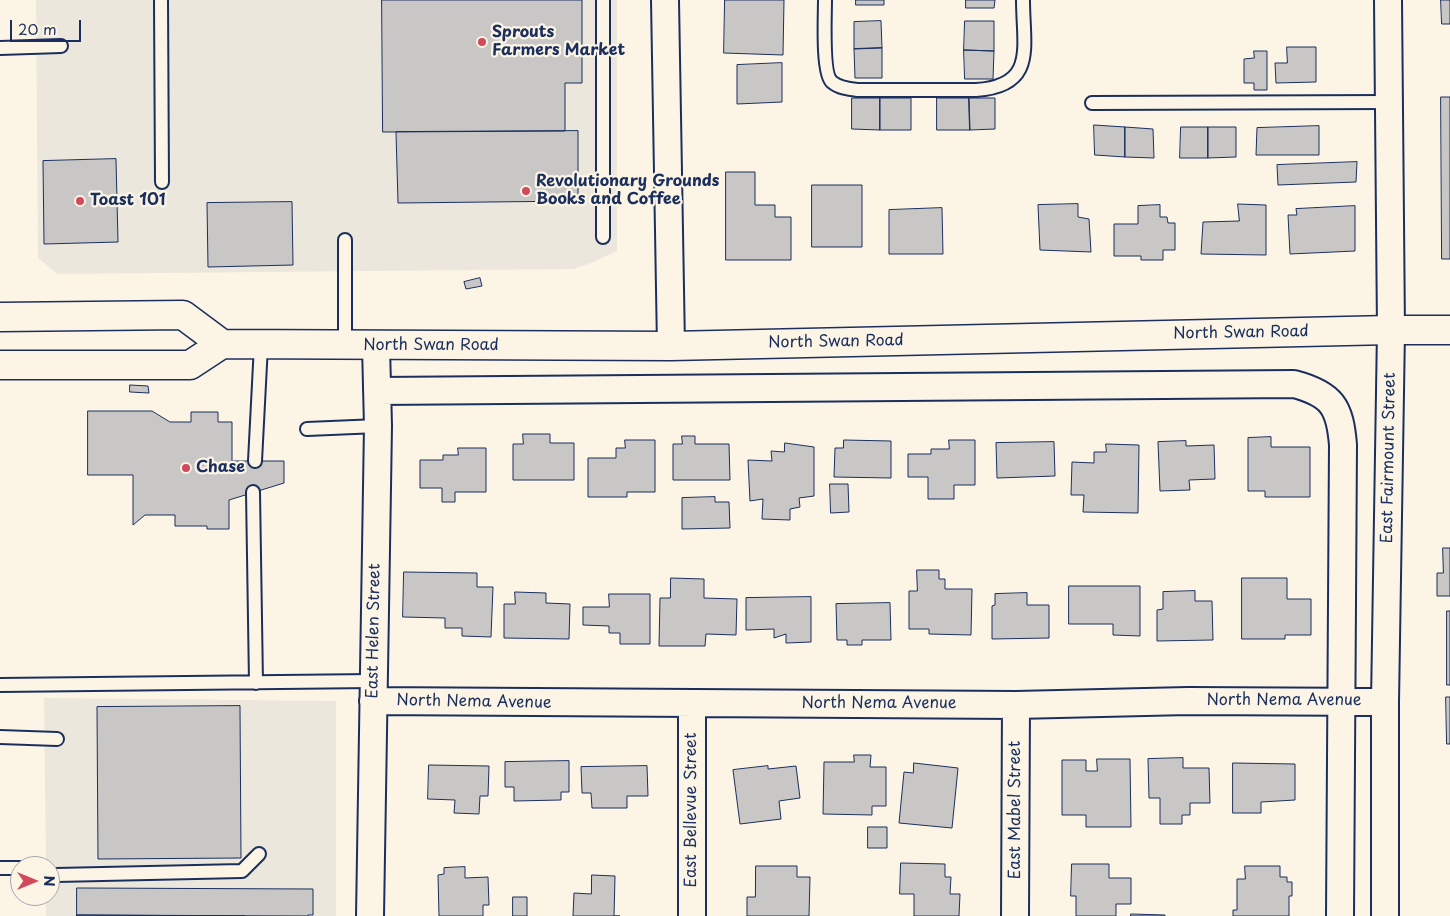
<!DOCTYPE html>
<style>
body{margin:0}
#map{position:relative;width:1450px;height:916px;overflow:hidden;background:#fcf5e5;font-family:"Playpen Sans",sans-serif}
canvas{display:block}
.north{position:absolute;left:10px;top:856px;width:50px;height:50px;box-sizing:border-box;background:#fcf5e5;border:1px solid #a2a6af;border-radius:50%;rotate:90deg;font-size:14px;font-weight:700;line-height:20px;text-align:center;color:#1b2f5e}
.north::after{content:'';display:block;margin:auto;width:18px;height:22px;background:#d1495b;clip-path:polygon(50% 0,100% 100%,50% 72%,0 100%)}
.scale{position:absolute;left:10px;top:20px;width:71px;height:22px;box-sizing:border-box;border:2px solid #1b2f5e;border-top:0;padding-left:6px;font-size:15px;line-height:18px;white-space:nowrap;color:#1b2f5e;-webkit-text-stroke:4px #fcf5e5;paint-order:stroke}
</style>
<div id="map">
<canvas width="1450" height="916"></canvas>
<div class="north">N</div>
<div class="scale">20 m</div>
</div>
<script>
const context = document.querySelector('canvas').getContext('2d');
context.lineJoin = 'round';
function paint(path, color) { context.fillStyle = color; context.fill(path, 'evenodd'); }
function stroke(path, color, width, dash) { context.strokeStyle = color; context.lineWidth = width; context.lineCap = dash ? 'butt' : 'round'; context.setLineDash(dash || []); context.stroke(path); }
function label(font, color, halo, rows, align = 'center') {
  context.font = font + ' "Playpen Sans",sans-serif'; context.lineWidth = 4.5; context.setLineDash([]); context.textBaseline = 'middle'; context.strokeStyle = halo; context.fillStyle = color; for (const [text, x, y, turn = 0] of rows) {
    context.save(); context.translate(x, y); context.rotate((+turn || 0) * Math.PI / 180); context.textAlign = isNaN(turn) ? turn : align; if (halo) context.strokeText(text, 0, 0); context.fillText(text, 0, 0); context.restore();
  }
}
const built = new Path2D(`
 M36,0h581v251l-26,12 -18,6 -515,5 -20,-16z
 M44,698l292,3v215h-290v-20h4v-30h-4z`);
const building = new Path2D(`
 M382,0h200v83h-17v48l-182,1z
 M725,0h59l-1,55 -59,-2z
 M856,0h28v5h-28z
 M966,0h29l-1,8h-28z
 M1441,0h9v24h-8z
 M881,21l1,27 -28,1v-27z
 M965,21h29v30l-30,-1z
 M1287,47h29v35l-40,1 -1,-20h12z
 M882,48v30h-27l-1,-29z
 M964,50l30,1 -1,28h-28z
 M1254,51h13v39h-13v-7h-10v-24l10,-1z
 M782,63v39l-45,2v-39z
 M1441,97h9v162h-8z
 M852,98h28v32l-28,-1z
 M880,98h31v32h-31z
 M937,98h32l1,32h-33z
 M969,98h26v31l-25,1z
 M1094,125l31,2v30l-30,-2z
 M1319,126v29h-63l1,-27z
 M1125,127l28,2 1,29 -29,-1z
 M1181,127h27v31h-28z
 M1208,127h28v30l-28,1z
 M578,131v70l-180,2 -2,-71z
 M116,159l2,83 -74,2 -1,-83z
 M1357,162l-1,20 -78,3 -1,-20z
 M726,172h29v33h20v12h16v43h-65z
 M812,185h50v62h-50z
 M292,202l1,63 -85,2 -1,-64z
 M1078,204v13l11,2 2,33 -51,-2 -2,-45z
 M1238,204l28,1v50l-65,-1 2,-32 36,-1z
 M1160,205v12h7l1,6h7v27h-12v10h-22v-4h-27v-32h24v-18z
 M1355,206v45l-65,3 -2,-39h9l-1,-6z
 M942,208l1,46h-54v-44z
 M480,278l2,8 -16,3 -2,-7z
 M130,385l18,1 1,7 -19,-1z
 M88,411h64l18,11h21v-10h27v10h14v39h52v22l-55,17v29h-22v-3h-32v-11h-30l-12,10v-50h-45z
 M523,434h27v9h24v37h-61v-36h10z
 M682,436h13v8h34l1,36h-57v-36h9z
 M1271,437v10h39v50h-45v-6h-17v-53z
 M625,440h30v52h-28v5h-39v-39h28v-10h9z
 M844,440l47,1v37l-57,-1 1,-29h8z
 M949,440h26v45h-21v14h-26v-22h-20v-23h23v-5h18z
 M1186,441v5l28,-1 1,34 -26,1 1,10 -30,1 -2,-49z
 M1054,442l1,34 -58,2 -1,-35z
 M785,443l29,4v49l-15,2 1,9 -10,2v11l-28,-1 1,-20 -13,2 -2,-41 24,1 -1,-10 13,1z
 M1106,444l33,1 -1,68 -55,-1 1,-17h-13l1,-33 22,1v-11h12z
 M458,448h28v44h-31v10h-13v-14h-22v-28h23v-5h15z
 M830,484h18l1,28 -18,1z
 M715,497v5h14l1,26 -48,1v-31z
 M1443,548h7v48h-13v-23h6z
 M917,570h22v9h6v10h27l-1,46 -42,-1v-5h-20v-38h8z
 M404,572l73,1v14h16l-2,50 -29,-1v-8h-17v-10l-42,-1z
 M671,578l33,1v19l33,1 -1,36 -30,-1 -1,12h-46l1,-48h10z
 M1242,578h45v21h24v36h-26v4h-43z
 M1069,586h71v50l-27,-1v-11h-44z
 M1195,591v10h17l1,39 -56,1v-31l6,-1v-17z
 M515,592l31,1v10l24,1 -1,35 -65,-1v-34h11z
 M1027,593v12h22v33l-57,1v-33l3,-1v-11z
 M609,594h41v50h-30v-11h-11v-7l-26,-1v-18h26z
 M811,597v45l-25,1v-9l-12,4v-9l-28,1v-32z
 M890,603l1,37h-29v5h-15v-5h-10l-1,-36z
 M1447,611h3v74h-3z
 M1446,697h4v47h-3z
 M240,706l1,152 -143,1 -1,-152z
 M854,755h17l-1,12h16v39h-14v9l-49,-1 1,-52h30z
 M1183,758v10h26l1,35h-20v12h-8v9h-22v-26h-11l-1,-39z
 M1097,759h33l1,68h-45v-12h-24v-55h24v11h11z
 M569,761v31h-8v8l-47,1v-14h-9v-25z
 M914,763l44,5 -6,60 -53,-5 5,-51 9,1z
 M1233,763l62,1v36l-34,2v11h-28z
 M429,765l60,1 -1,30h-8l-1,18 -25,-1 1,-13 -27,-1z
 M647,766l1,30h-21v12h-35l-1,-15h-9l-1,-26z
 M768,766v3l28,-3 4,32 -21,3 2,18 -41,5 -7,-54z
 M868,827h19v21h-19z
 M901,863l44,1v13h6l-1,17h10l-1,22h-45v-22h-14z
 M1072,864h37v14h22v26h-15v12h-40v-20h-5z
 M756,866h41v11h13l-1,39h-62v-19h8z
 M1245,866h35v11h7v5h5v14h-3v20h-56v-6h4v-31h8z
 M465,867v11l23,-1 1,28h-6v11h-44l-1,-41 6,-1v-6z
 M592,875l23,1 -1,40h6h-47l1,-23 17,1z
 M77,888l236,1v26h-5v1l-231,-1z
 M513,897h14v19h-14z
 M1131,914l34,1v1h-34z
 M77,915l168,1h-168z`);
const service = new Path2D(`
 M161,0l1,182
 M825,0c0,15 -3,74 7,82 7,6 17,7 26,8h118c61,-4 47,-43 47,-90
 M0,48l61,-2
 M1092,103l297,-1
 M603,237v-237
 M345,240v106
 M307,429l71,-3
 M255,461l6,-116
 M253,492l3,191
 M0,685l373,-4
 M0,737l57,2
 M0,868h20
 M56,875l186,-4 17,-17`);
const minor = new Path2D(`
 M665,0l6,346
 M377,391l917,-7c38,10 46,23 49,61l-3,471
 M373,701l643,4 172,-4 197,1
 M370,916l8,-490 -2,-80
 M692,916v-212
 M1015,916l1,-211
 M1385,916v-214l6,-372 -3,-330`);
const primary = new Path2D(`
 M0,317l183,-2 39,29
 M0,365h190l32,-21 449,2 720,-16h59`);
const markers = [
 [482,42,5,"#d1495b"],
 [526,191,5,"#d1495b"],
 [80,201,5,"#d1495b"],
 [186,468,5,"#d1495b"]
];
const poiNames = [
 ["Sprouts",492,33],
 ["Farmers Market",492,51],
 ["Revolutionary Grounds",536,182],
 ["Books and Coffee",536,200],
 ["Toast 101",90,201],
 ["Chase",196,468]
];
const streetNames = [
 ["North Swan Road",1241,333,-1],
 ["North Swan Road",836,342,-1],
 ["North Swan Road",431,346],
 ["East Fairmount Street",1389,458,-89],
 ["East Helen Street",374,631,-89],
 ["North Nema Avenue",1284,701],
 ["North Nema Avenue",474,702,1],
 ["North Nema Avenue",879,704],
 ["East Bellevue Street",692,810,-90],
 ["East Mabel Street",1016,810,-90]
];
paint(built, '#ece7dc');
paint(building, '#c8c7c6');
stroke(building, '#1b2f5e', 1);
stroke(service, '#1b2f5e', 16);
stroke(minor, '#1b2f5e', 30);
stroke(primary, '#1b2f5e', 31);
stroke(service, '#fcf5e5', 12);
stroke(minor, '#fcf5e5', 26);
stroke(primary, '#fcf5e5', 28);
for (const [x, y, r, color] of markers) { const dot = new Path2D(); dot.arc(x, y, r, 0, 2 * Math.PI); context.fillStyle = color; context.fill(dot); stroke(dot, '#fcf5e5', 2); }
label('bold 16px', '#1b2f5e', '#fcf5e5', poiNames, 'left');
label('16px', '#1b2f5e', '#fcf5e5', streetNames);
</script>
